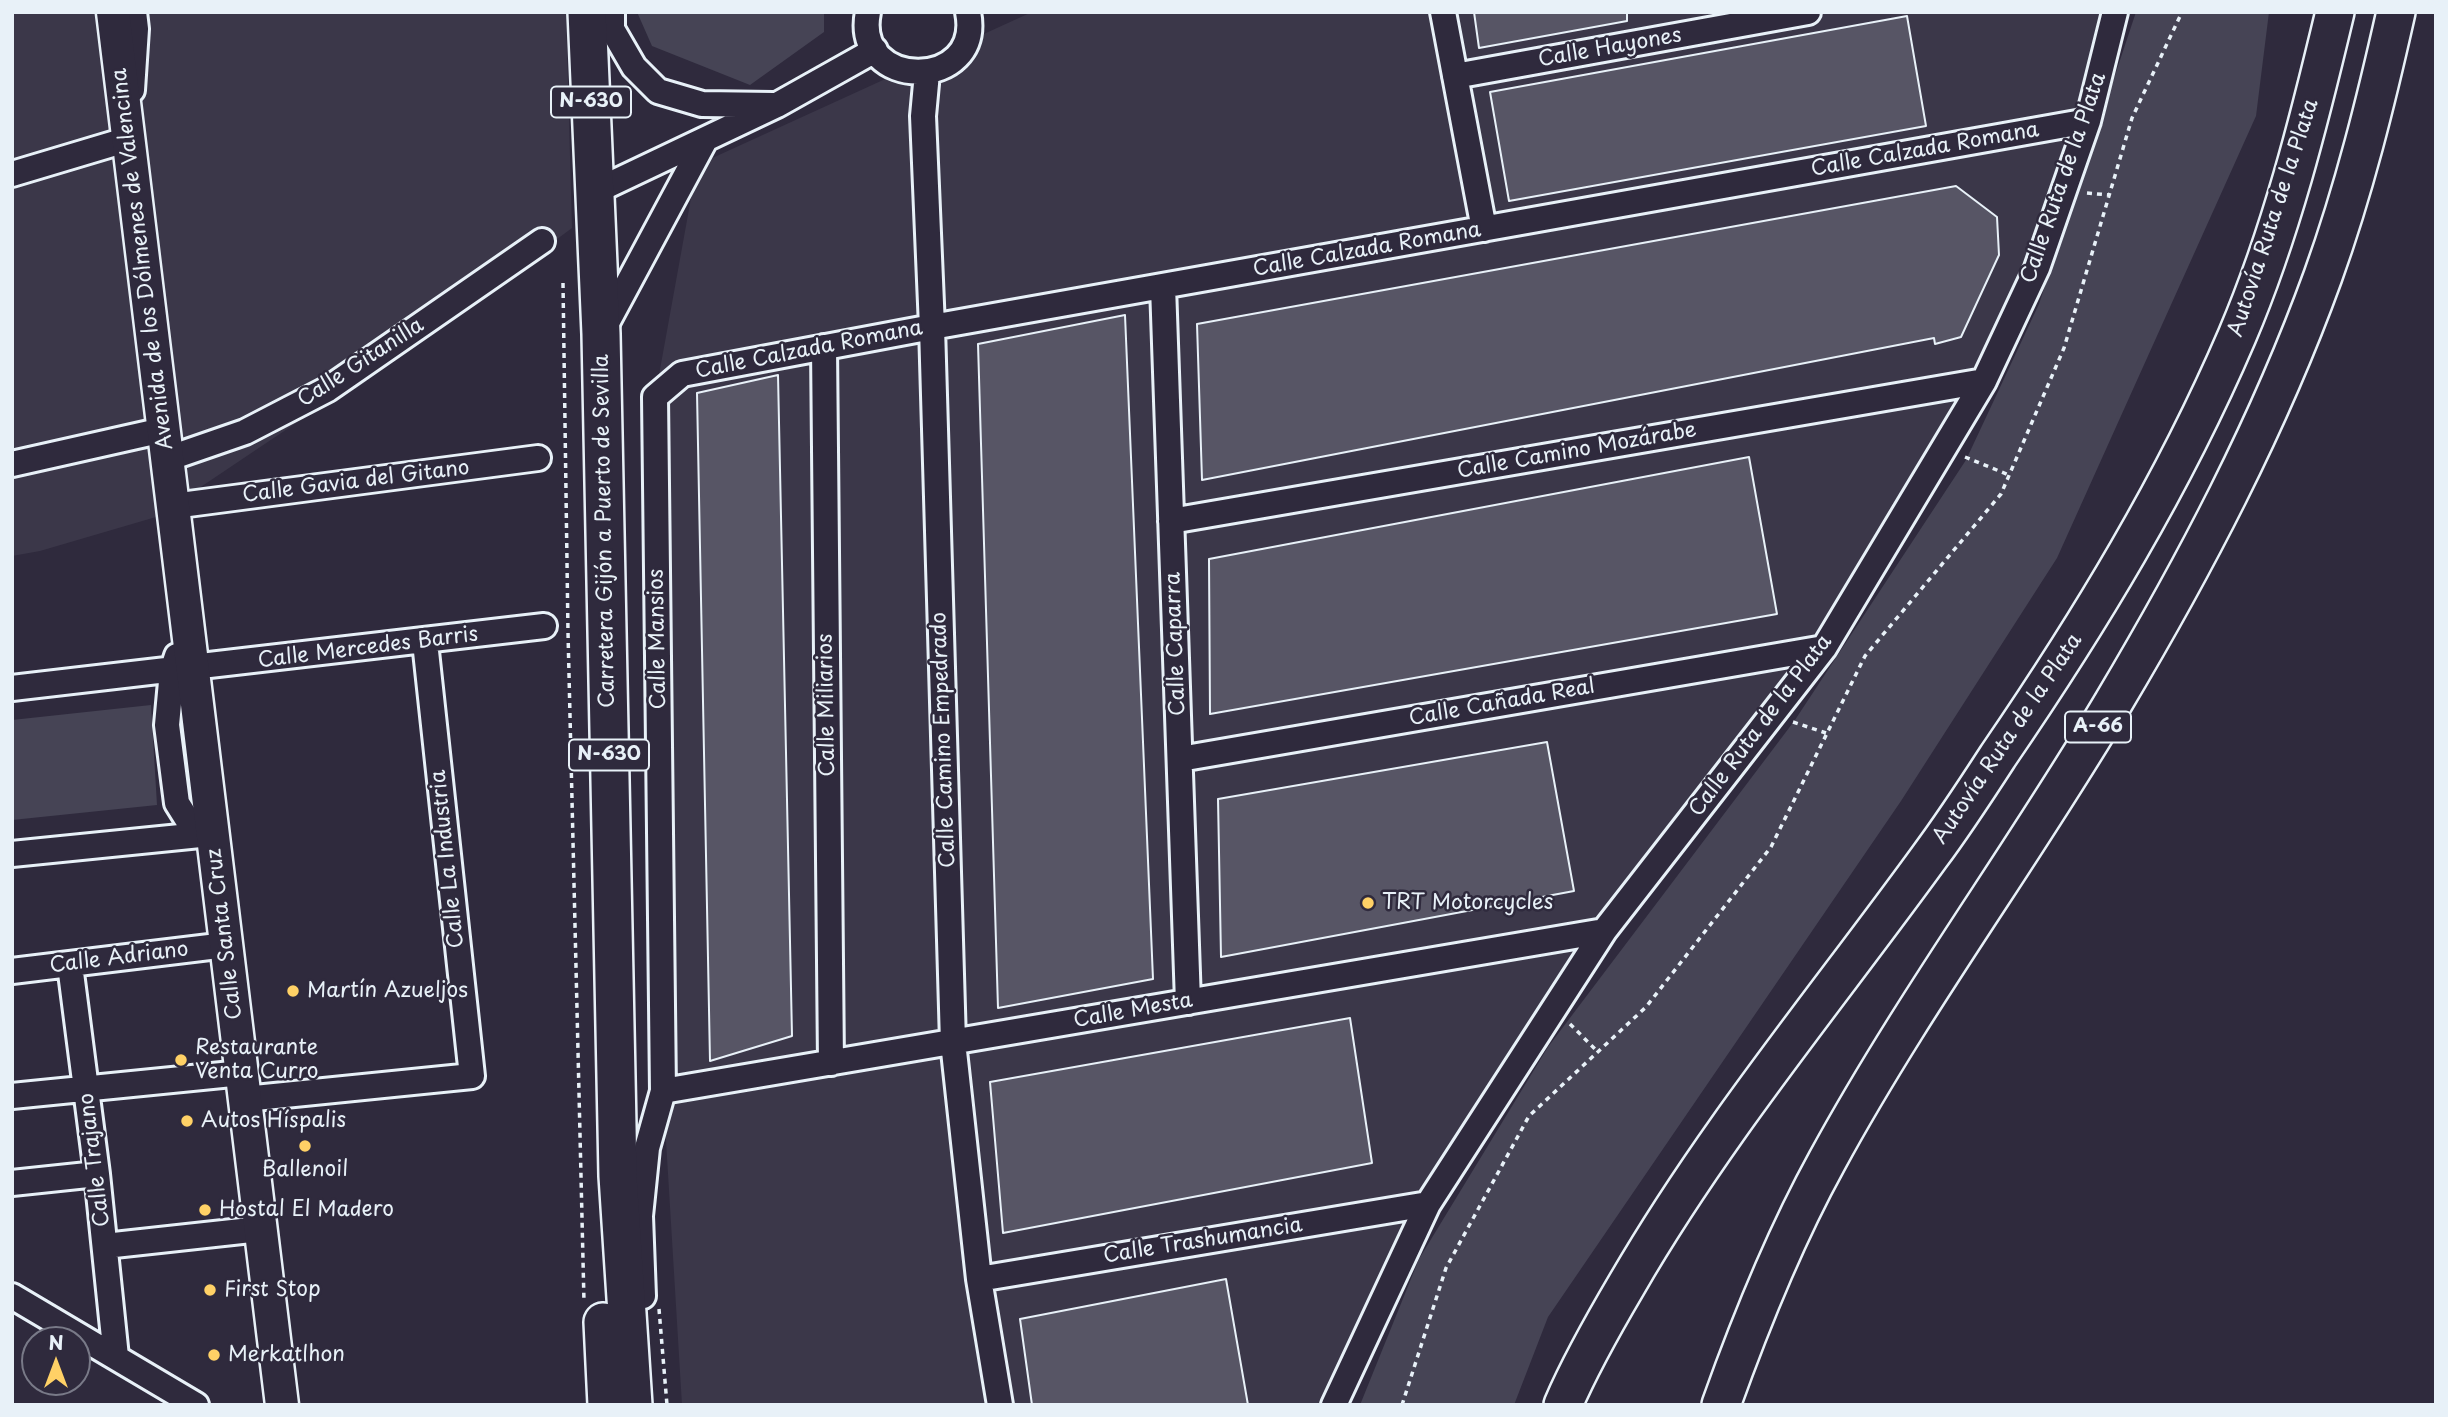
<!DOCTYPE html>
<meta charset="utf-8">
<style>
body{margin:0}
#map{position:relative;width:2448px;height:1417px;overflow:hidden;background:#2f2a3d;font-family:"Playpen Sans",sans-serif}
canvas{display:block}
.frame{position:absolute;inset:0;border:14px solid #e8f1f8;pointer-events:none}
.north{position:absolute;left:21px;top:1326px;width:70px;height:70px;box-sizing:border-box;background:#2f2a3d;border:2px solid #797a88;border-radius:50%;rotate:0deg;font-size:19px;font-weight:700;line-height:28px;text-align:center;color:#e8f1f8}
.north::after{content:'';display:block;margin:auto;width:24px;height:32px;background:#ffd166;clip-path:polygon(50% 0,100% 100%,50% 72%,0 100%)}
</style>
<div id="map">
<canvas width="2448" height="1417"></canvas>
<div class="frame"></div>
<div class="north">N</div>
</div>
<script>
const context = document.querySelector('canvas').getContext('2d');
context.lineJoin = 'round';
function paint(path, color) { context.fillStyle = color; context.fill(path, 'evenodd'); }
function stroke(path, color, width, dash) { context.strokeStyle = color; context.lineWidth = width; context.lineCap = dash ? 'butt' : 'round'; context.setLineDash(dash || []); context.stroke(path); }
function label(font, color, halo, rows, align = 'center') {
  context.font = font + ' "Playpen Sans",sans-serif'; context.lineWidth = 5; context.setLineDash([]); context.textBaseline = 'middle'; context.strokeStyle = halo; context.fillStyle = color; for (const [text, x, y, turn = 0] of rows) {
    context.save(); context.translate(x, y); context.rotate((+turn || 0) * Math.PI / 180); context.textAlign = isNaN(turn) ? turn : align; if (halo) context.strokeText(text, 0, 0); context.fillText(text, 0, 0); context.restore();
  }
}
const built = new Path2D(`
 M12,12h554l6,216 -215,160 -58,33 -143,96 -116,34 -28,5z
 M1032,12h1083l-27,110 -104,259 -160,267 -220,283 -176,273 -94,201h-652l-19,-314 -8,-694 42,-232z`);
const green = new Path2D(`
 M637,12h187v20l-74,53 -98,-39z
 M2136,12h133l-13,104 -199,442 -156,243 -353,516 -34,88h-154l59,-146 129,-212 247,-327 171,-260 73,-156z
 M151,705l6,100 -145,15v-100z`);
const building = new Path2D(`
 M1474,12h153v9l-148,27z
 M1907,16l19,110 -417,75 -19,-109z
 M1956,186l41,31 2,38 -38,82 -26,7 -1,-6 -732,142 -5,-156z
 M1125,315l28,664 -155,29 -20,-664z
 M778,375l14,661 -82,25 -13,-668z
 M1749,457l28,157 -567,100 -1,-155z
 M1547,742l27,149 -353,66 -3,-158z
 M1350,1018l22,145 -369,70 -13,-151z
 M1226,1279l22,126h-216l-12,-86z`);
const path = new Path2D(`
 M2087,193l22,2
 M563,283l5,349 16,670
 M1965,457l44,18
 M1793,722l33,11
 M1570,1024l27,27
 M659,1309l8,96
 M1402,1405l44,-137 83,-152 117,-109 125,-160 94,-191 136,-162 63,-146 68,-230 50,-106`);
const minor = new Path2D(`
 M612,12v17l22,38 24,24 44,13 71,1
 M868,12c-16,79 116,80 100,0
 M1443,12l41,217
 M927,73l-4,43 9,211 21,715 26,237 21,126
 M1455,76l353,-64
 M132,90l4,-61 -2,-17
 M12,174l117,-35
 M594,192l183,-87 98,-55
 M1163,286l25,716
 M603,330l102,-190
 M824,347l7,716
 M167,459l78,-27 83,-43 214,-148
 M12,464l151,-34
 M173,506l365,-48
 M1171,521l813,-140
 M177,656l-5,15 -5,54 10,78 20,32
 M12,688l532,-62
 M1180,759l644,-111
 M12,854l198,-20
 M70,965l27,209 19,183
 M12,971l214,-26
 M663,1091l941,-160
 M12,1096l230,-23
 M245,1099l227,-23 -47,-434
 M12,1183l85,-9
 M105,1246l155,-17
 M979,1279l449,-75
 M12,1296l184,109
 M643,1296l-3,-80 7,-68 16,-57 -8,-694 27,-23 250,-47 1156,-206
 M1334,1405l94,-201 176,-273 220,-283 160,-267 53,-113 51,-147 27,-109`);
const major = new Path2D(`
 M113,12l169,1393`);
const highway = new Path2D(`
 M587,12l14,322 17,842 15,229
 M603,1322l4,83
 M1563,1405c18,-42 41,-82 64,-121 88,-152 200,-286 303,-428 24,-32 46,-66 68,-100 91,-133 175,-271 239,-420 44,-103 72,-215 98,-324
 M1721,1405c30,-84 63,-166 106,-244 86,-158 194,-303 286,-458 81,-136 156,-278 210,-427 31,-86 53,-175 73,-264`);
const markers = [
 [1368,903,7,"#ffd166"],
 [293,991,7,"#ffd166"],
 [181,1060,7,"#ffd166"],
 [187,1121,7,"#ffd166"],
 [305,1146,7,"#ffd166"],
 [205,1210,7,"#ffd166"],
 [210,1290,7,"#ffd166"],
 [214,1355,7,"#ffd166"]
];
const shields = [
 [591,102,80],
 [2098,727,66],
 [609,755,80]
];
const shieldNames = [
 ["N-630",591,102],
 ["A-66",2098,727],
 ["N-630",609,755]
];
const streetNames = [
 ["Calle Hayones",1610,48,-10],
 ["Calle Calzada Romana",1925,150,-10],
 ["Calle Ruta de la Plata",2064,178,-71],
 ["Autovía Ruta de la Plata",2274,218,-72],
 ["Calle Calzada Romana",1367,250,-10],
 ["Avenida de los Dólmenes de Valencina",143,259,-97],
 ["Calle Calzada Romana",809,350,-11],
 ["Calle Gitanilla",361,363,-33],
 ["Calle Camino Mozárabe",1577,451,-10],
 ["Calle Gavia del Gitano",356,482,-7],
 ["Carretera Gijón a Puerto de Sevilla",605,531,-91],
 ["Calle Mansios",658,639,-91],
 ["Calle Caparra",1176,644,-92],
 ["Calle Mercedes Barris",368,648,-7],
 ["Calle Cañada Real",1502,703,-10],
 ["Calle Miliarios",827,705,-91],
 ["Calle Ruta de la Plata",1761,726,-53],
 ["Autovía Ruta de la Plata",2008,739,-56],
 ["Calle Camino Empedrado",944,740,-92],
 ["Calle La Industria",448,859,-96],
 ["Calle Santa Cruz",225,934,-97],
 ["Calle Adriano",119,958,-7],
 ["Calle Mesta",1133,1011,-10],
 ["Calle Trajano",95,1160,-97],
 ["Calle Trashumancia",1203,1241,-9]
];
const poiNames = [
 ["TRT Motorcycles",1382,903],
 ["Martín Azueljos",307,991],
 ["Restaurante",195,1048],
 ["Venta Curro",195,1072],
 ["Autos Híspalis",201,1121],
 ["Ballenoil",305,1170,"center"],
 ["Hostal El Madero",219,1210],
 ["First Stop",224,1290],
 ["Merkatlhon",228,1355]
];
paint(built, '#3b3749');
paint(green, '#464455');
paint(building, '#575565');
stroke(building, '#e8f1f8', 2);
stroke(minor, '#e8f1f8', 30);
stroke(major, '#e8f1f8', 37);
stroke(highway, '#e8f1f8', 42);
stroke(path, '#e8f1f8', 3.5, [5, 5]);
stroke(minor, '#2f2a3d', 24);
stroke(major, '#2f2a3d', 32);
stroke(highway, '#2f2a3d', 37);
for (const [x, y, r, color] of markers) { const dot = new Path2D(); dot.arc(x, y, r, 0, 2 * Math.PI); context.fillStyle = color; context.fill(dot); stroke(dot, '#2f2a3d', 2.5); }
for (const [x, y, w] of shields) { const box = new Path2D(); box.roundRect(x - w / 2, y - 15.5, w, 31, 5); context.fillStyle = '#2f2a3d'; context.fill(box); stroke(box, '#e8f1f8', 2); }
label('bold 19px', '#e8f1f8', null, shieldNames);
label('21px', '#e8f1f8', '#2f2a3d', streetNames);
label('21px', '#e8f1f8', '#2f2a3d', poiNames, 'left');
</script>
